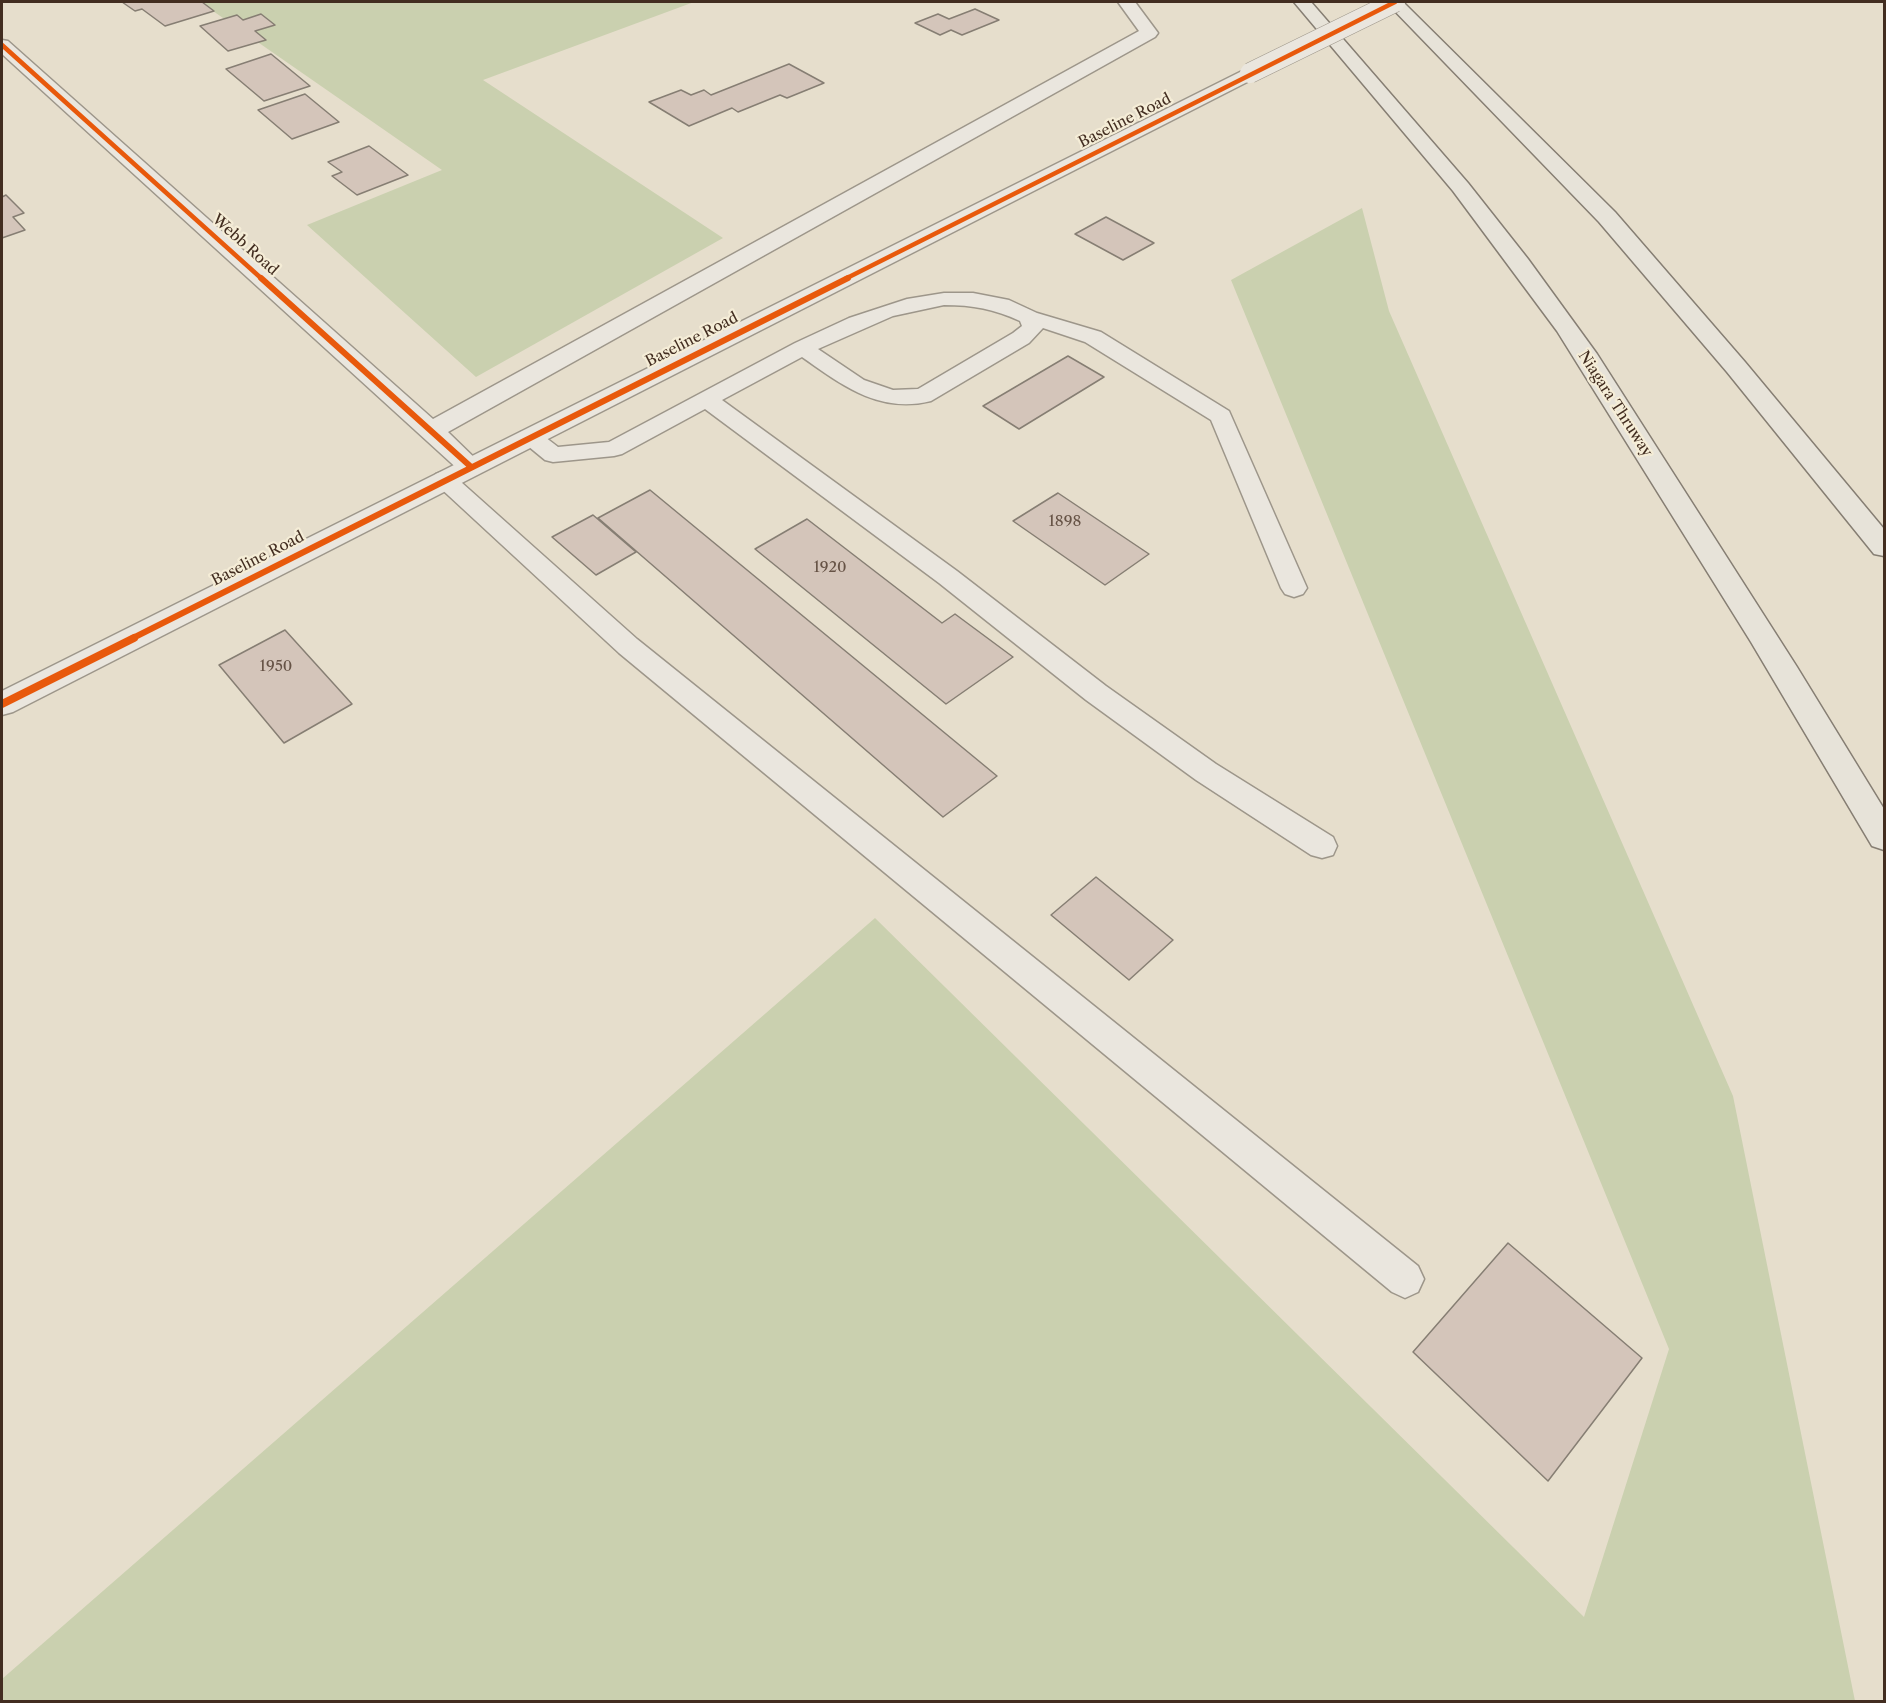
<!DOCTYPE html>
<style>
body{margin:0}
#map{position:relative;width:1886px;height:1703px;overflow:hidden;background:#e6decc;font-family:"Libre Caslon Text",serif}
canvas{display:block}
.frame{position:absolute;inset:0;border:3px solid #422d20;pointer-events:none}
</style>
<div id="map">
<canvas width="1886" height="1703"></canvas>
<div class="frame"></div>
</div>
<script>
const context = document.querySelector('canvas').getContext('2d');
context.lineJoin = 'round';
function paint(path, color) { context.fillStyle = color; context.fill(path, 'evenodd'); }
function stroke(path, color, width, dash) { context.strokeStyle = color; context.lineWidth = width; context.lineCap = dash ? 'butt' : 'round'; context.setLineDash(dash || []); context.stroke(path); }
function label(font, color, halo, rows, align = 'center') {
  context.font = font + ' "Libre Caslon Text",serif'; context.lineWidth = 4.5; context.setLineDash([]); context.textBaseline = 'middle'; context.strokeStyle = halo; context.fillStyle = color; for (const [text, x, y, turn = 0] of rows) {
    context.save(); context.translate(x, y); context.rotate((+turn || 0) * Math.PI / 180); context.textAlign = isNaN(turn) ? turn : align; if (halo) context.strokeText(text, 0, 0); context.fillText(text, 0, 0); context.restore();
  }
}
const green = new Path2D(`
 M200,2h494l-211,78 240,158 -247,139 -169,-152 135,-55z
 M1362,208l27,103 344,785 122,605h-1853v-22l873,-761 709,699 85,-268 -438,-1069z`);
const building = new Path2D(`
 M122,2h80l12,9 -49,15 -23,-17 -7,2z
 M975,9l24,11 -37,15 -11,-5 -11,5 -25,-12 23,-9 11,5z
 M261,14l14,11 -20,6 11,9 -38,11 -28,-25 37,-11 6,5z
 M271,54l39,32 -46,15 -38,-32z
 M789,64l35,19 -37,15 -7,-3 -42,17 -6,-4 -43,18 -40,-24 32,-12 10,5 13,-5 7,5z
 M305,94l34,28 -47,17 -34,-29z
 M369,146l39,29 -51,20 -25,-19 10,-4 -14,-10z
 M6,195l18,18 -11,4 12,13 -23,8v-41z
 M1106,217l48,26 -31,17 -48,-26z
 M1068,356l36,21 -85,52 -36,-23z
 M650,490l347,286 -54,41 -345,-299z
 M1058,493l91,61 -44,31 -92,-64z
 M593,515l43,37 -40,23 -44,-38z
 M807,519l135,104 13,-9 58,43 -67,47 -191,-155z
 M285,630l67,74 -68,39 -65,-78z
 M1096,877l77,63 -44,40 -78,-65z
 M1508,1243l134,115 -94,123 -135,-129z`);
const service = new Path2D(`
 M944,293h29l36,7 28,13 64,19 128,79 78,177 -4,6 -9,3 -9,-3 -4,-6 -70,-168 -126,-78 -42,-14 -14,15 -98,58c-52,13 -89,-16 -129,-44l-80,43 235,171 149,115 110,78 117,73 4,9 -4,9 -11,3 -11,-3 -115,-75 -110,-80 -147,-117 -234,-174 -83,45 -8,2 -61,6 -8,-2 -28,-23 4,-5c15,-4 25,6 37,15l51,-5 186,-99 54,-25 58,-19zM944,305c29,0 50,4 76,16l2,5 -9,7 -95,56 -25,1 -29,-10 -46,-31 75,-33z
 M444,471l8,3 185,165 781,627 6,13 -6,13 -13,6 -13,-6 -773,-639 -183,-169 -4,-5 4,-5z`);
const minor = new Path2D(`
 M1118,2h17l23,31 -3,4 -707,395 35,34 -4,6 -9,2 -9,-2 -459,-418v-14l6,1 425,378 706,-388z`);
const tertiary = new Path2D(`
 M1250,67l7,2 2,4 -2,4 -1244,635 -11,3v-24z`);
const motorway = new Path2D(`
 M1294,2h17l157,181 60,76 69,95 200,313 87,142v41l-12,-4 -121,-204 -194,-311 -104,-140z
 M1386,2h17l212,210 130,150 139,167v27l-10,-2 -147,-182 -128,-150z`);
const tertiaryBridge = new Path2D(`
 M1250,73l145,-71`);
const cyclewayFar2 = new Path2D(`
 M2,45l260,234
 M845,279l550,-277`);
const cyclewayFar1 = new Path2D(`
 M261,278l209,188
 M131,639l717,-361`);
const cycleway = new Path2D(`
 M2,704l132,-66`);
const farStreetnames = [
 ["Baseline Road",1125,121,-27],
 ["Webb Road",245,245,42],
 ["Baseline Road",692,340,-27],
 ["Niagara Thruway",1615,404,57],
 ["Baseline Road",258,559,-27]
];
const numberNames = [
 ["1898",1065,522],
 ["1920",830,568],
 ["1950",276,667]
];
paint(green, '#cad0af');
paint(building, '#d4c5ba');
stroke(building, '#867e73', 1.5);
stroke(service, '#9d968a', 3);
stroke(minor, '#9d968a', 3);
stroke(tertiary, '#9d968a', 3);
stroke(motorway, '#867e73', 3);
paint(service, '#eae6de');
paint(minor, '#eae6de');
paint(tertiary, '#eae6de');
paint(motorway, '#e7e3d9');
stroke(tertiaryBridge, '#9d968a', 21, []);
stroke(tertiaryBridge, '#eae6de', 20);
stroke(cyclewayFar2, '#e8590c', 4.5);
stroke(cyclewayFar1, '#e8590c', 6);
stroke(cycleway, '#e8590c', 8);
label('15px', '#422d20', '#f5edd7', farStreetnames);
label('15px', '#665346', null, numberNames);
</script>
